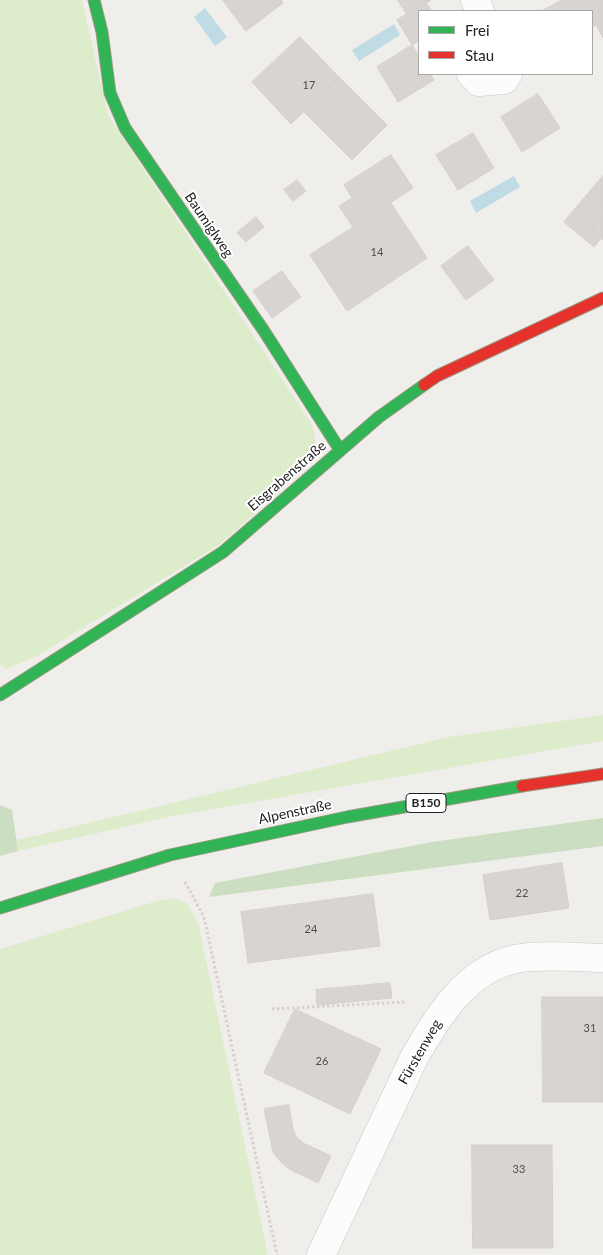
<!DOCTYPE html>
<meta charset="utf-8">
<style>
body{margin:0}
#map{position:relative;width:603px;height:1255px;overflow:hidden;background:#f0eeeb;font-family:Lato,sans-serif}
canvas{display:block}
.legend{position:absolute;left:418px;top:10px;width:175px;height:65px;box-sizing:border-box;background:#fff;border:1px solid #a7a7a7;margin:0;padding:6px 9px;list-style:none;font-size:15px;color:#222}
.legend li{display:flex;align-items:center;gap:10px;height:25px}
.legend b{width:25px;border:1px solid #a7a7a7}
</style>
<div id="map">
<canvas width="603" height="1255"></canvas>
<ul class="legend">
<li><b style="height:6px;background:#30b455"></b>Frei</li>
<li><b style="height:6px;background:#e5322d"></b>Stau</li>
</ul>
</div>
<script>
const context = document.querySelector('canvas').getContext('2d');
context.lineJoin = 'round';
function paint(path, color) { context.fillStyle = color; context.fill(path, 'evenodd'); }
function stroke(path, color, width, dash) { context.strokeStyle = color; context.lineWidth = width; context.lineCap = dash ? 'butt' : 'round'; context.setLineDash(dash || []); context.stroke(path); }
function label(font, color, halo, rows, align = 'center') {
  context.font = font + ' Lato,sans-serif'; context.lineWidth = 4; context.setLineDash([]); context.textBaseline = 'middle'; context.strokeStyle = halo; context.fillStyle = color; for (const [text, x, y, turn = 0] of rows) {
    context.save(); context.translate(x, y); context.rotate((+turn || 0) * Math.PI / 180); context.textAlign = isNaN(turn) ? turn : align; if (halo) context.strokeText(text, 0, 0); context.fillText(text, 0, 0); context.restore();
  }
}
const grass = new Path2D(`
 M0,0h82l26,115 205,311 3,23 -20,28 -77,68 -182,111 -31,13 -6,-5z
 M603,715v26l-435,76 -150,34 -1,-11 432,-103z
 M174,898l13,6 11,18 70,333h-268v-306l157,-48z`);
const forest = new Path2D(`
 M0,805l12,5 6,41 -18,5z
 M603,818v28l-394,51 6,-14 217,-41z`);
const water = new Path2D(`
 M205,8l22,29 -12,9 -21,-29z
 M394,24l6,11 -41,26 -7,-11z
 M514,176l6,11 -44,26 -6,-12z`);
const building = new Path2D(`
 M223,0h58l2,3 -37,28z
 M398,0h33l-24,14z
 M562,0h41v38l-7,-13 -4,2v-16h-50z
 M426,3l6,8h-13v30l-7,4 -15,-25z
 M300,37l39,40 -48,47 -39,-42z
 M412,45l7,12v17h11l4,6 -36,22 -21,-35z
 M339,77l48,48 -35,35 -48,-48z
 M538,94l22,34 -38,24 -21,-35z
 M473,133l21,35 -36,22 -22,-35z
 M391,155l22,33 -60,39 -14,-21 13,-8 -8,-13z
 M603,176v34l-17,-14z
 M297,180l9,11 -13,10 -9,-11z
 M586,196l17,14v5l-12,15 10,8 -7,9 -30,-25z
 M391,203l36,55 -80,53 -37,-56z
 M603,215v25l-12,-10z
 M256,217l8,10 -18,15 -9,-9z
 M468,246l26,34 -28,20 -25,-34z
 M282,271l19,26 -29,21 -19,-27z
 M562,863l7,45 -79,12 -7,-45z
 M373,894l7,52 -132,17 -7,-51z
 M390,983l2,15 -75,7 -1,-15z
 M542,997h61v105h-60z
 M295,1009l86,40 -31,65 -86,-41z
 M289,1105l4,24 4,9 8,6 26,12 -13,27 -29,-14 -9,-8 -7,-9 -9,-43z
 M472,1145h80l1,103h-80z`);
const path = new Path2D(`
 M185,882l19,35 73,338
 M272,1009l133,-7`);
const street = new Path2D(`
 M475,0l5,11
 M471,74l8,8 25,-2 4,-6
 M321,1255l93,-197c23,-41 52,-88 101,-99 24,-5 62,-2 88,-1`);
const fast = new Path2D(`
 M94,0l8,32 8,61 15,35 139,203 76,119
 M0,695l223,-143 156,-135 45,-32
 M0,908l170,-53 177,-38 175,-31`);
const jam = new Path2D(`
 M424,385l13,-9 166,-78
 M522,786l81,-12`);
const numberNames = [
 ["17",309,85],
 ["14",377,252],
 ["22",522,893],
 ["24",311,929],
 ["31",590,1028],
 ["26",322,1061],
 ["33",519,1169]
];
const shields = [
 [426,803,40]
];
const shieldNames = [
 ["B150",426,803]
];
const streetNames = [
 ["Baumiglweg",209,225,56],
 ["Eisgrabenstraße",287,476,-41],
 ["Alpenstraße",295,812,-12],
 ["Fürstenweg",420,1052,-60]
];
paint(grass, '#ddeccb');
paint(forest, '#cbdec1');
paint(water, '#bfdbe3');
paint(building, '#d7d4d2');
stroke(building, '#d3d0cc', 1);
stroke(street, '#c9c8c7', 29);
stroke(fast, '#999a82', 13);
stroke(jam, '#999a82', 13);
stroke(path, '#dccecd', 3, [2.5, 2.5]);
stroke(street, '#fdfcfc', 28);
stroke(fast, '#30b455', 11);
stroke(jam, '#e5322d', 11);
label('11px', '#4f4e4e', null, numberNames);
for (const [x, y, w] of shields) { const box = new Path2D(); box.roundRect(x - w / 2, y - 9.5, w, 19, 4); context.fillStyle = '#fff'; context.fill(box); stroke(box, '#222', 1); }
label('bold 12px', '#222', null, shieldNames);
label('14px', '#222', '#fff', streetNames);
</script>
